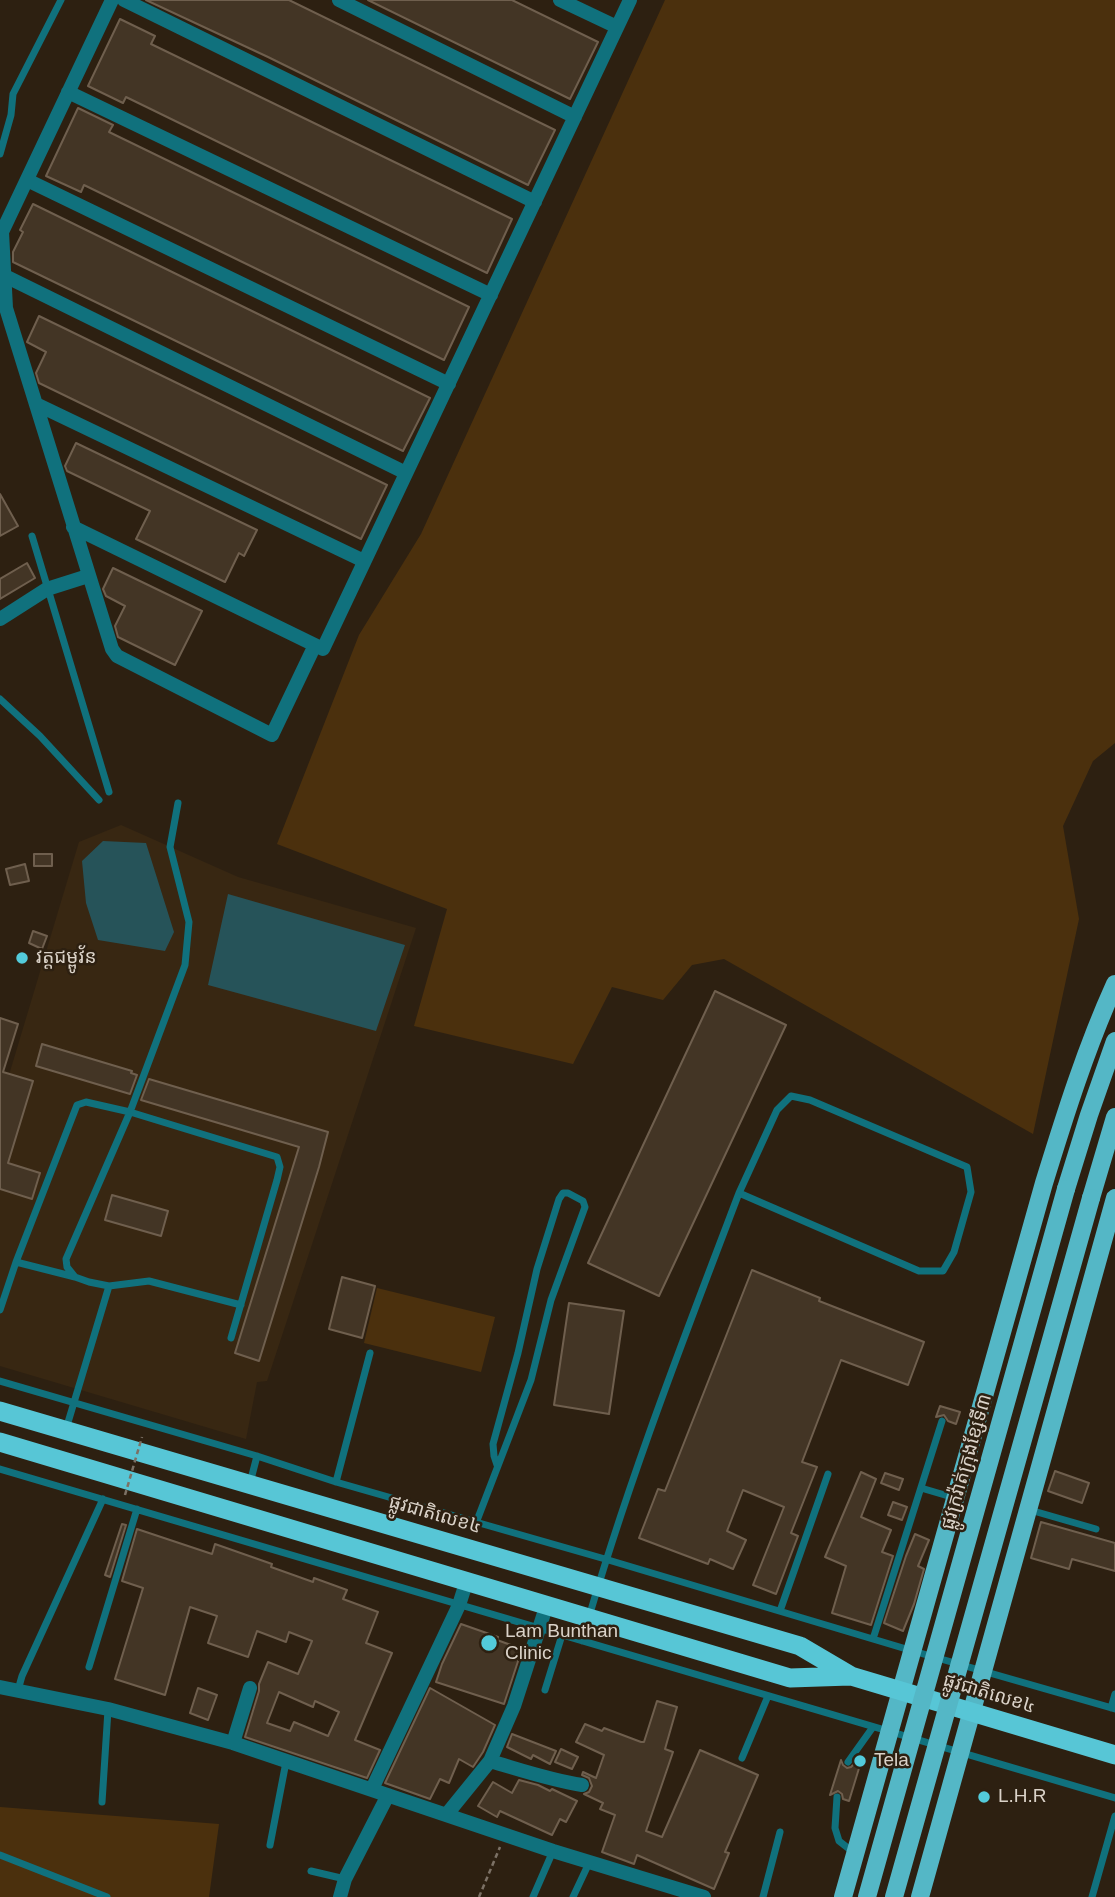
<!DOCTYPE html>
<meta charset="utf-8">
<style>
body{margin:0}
canvas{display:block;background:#2d2011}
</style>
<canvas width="1115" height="1897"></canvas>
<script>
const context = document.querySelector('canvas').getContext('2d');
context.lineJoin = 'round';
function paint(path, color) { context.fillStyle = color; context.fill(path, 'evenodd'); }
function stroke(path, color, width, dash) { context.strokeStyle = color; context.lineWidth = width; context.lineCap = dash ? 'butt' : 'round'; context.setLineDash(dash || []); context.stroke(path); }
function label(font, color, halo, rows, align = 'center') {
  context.font = font + ' Arial,"Noto Sans Khmer",sans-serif'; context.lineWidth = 5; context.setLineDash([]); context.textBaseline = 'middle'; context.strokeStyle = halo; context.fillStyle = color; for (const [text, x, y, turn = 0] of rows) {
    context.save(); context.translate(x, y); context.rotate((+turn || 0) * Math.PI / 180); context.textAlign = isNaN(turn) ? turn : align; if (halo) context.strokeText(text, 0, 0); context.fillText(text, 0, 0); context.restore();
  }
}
const built = new Path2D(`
 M121,825l117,52 178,51 -149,453 -10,1 -11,57 -246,-73v-261l79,-263z`);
const green = new Path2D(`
 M665,0h450v743l-22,18 -30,65 16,93 -46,215 -309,-175 -32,6 -29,35 -51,-13 -39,77 -159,-38 33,-117 -170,-65 82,-209 62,-101z
 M377,1288l118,29 -14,55 -117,-29z
 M0,1807l219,17 -10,73h-209z`);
const water = new Path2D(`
 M103,841l43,2 28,89 -9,19 -67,-11 -12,-37 -4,-42z
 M228,894l177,51 -29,86 -168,-46z`);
const building = new Path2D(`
 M146,0h143l266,130 -27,55 -260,-128z
 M368,0h144l86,42 -28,57z
 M120,19l35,17 -4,8 361,175 -25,54 -361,-176 -3,6 -35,-17z
 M78,108l35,17 -4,7 360,175 -25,53 -360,-175 -3,7 -35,-16z
 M33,204l397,194 -27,53 -390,-189v-10l10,-20 -3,-2z
 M39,316l348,169 -26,54 -322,-156 -3,-10 10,-21 -19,-10z
 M76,443l181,87 -13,26 -5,-3 -14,29 -89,-43 14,-28 -83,-40 -2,-5z
 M0,494l18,32 -18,10z
 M27,563l8,15 -35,21v-20z
 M113,568l89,43 -27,54 -57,-28 -3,-11 10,-20 -19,-10 -3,-7z
 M34,854h18v12h-18z
 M25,864l4,17 -19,4 -4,-16z
 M33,931l14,5 -5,13 -13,-6z
 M715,991l71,34 -127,271 -71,-33z
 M0,1018l18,6 -15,48 30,9 -25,82 32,10 -8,26 -32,-10z
 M42,1044l90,27 -1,2 6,2 -7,19 -94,-28z
 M149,1079l179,53 -9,35 -60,194 -24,-8 64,-206 -158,-47z
 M112,1195l56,16 -7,25 -56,-16z
 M752,1270l68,28 -1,3 105,41 -16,43 -67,-25 -39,102 15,5 -26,66 7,3 -22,58 -23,-9 31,-78 -41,-17 -16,41 19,9 -13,29 -23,-10 -2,5 -69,-26 19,-49 7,2z
 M342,1277l33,9 -13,52 -33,-9z
 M569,1303l55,8 -15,103 -55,-9z
 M940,1406l20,6 -4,12 -8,-3 -4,-6 -8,2z
 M1055,1471l34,12 -7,20 -34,-12z
 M861,1472l15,7 -15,38 30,13 -9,22 11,4 -22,69 -39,-12 14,-47 -21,-9z
 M885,1473l18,6 -4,11 -18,-7z
 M893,1502l14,5 -5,13 -14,-5z
 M1041,1522l74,21v28l-43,-12 -3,10 -38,-11z
 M122,1524l4,1 -16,52 -5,-2z
 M137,1529l75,25 3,-10 57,20 -1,3 42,15 1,-4 33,12 -4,9 35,13 -12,31 26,10 -37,87 25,10 -13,28 -122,-41 14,-46v-7l9,-22 30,12 14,-33 -23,-9 -3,10 -29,-11 -9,26 -40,-14 9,-27 -27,-9 -25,88 -50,-16 28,-91 -21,-7zM279,1692l34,15 2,-6 24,11 -11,24 -34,-14 -4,9 -23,-8z
 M915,1534l14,6 -11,26 6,3 -10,35 -11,27 -19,-8 22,-67z
 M461,1624l37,13 -1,3 25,9 -18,55 -68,-22 6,-18z
 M198,1688l19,7 -9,25 -18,-7z
 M430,1688l65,37 -12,27 -10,15 -14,-8 -10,24 -9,-4 -10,20 -45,-16z
 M657,1701l20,6 -12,42 8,3 -27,79 16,6 38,-87 58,25 -33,77 4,1 -15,36 -77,-34 -3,9 -32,-12 13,-37 -15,-6 3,-6 -19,-9 5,-2 3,-6 -3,-8 -7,-3 1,-3 13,6 8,-23 -28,-13 9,-18 17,7 2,-3 37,14h3z
 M512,1734l44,17 -6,13 -17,-9 -2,4 -24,-12z
 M561,1749l17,8 -6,12 -17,-7z
 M841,1760l2,5 4,3 4,-1 3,-3 6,1 -11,36 -6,-2 -1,-5 -4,-3 -8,4z
 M519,1780l19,5 12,6 2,-2 25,12 -11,21 -6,-3 -8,16 -52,-24 -3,6 -19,-11 15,-24 19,11z`);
const path = new Path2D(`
 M479,1897l21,-50`);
const service = new Path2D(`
 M0,154l11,-39 2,-21 48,-94
 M32,536l77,256
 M0,699l40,37 59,64
 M178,803l-8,44 19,75 -4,43 -55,147 -64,147 1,8 8,10 14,5 20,4 40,-5 92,24
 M16,1262l59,15
 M0,1310l16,-48 61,-157 9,-3 44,10 147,45 3,10 -3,13 -46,158
 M0,1381l257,75 79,26 269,77 308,92 202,58
 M66,1429l43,-143
 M0,1469l1115,329
 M336,1482l34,-129
 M250,1483l7,-27
 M921,1488l34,10
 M1030,1510l66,19
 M476,1523l55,-143 20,-80 34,-93 -2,-6 -15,-8h-5l-4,6 -22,70 -19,84 -25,91 1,12 3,9
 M780,1611l48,-137
 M873,1639l69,-218
 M582,1641c43,-152 101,-301 157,-448l180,78h24l11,-19 17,-60 -4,-25 -157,-67 -19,-4 -14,14 -38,83
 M89,1667l48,-158
 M18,1690l4,-14 81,-177
 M545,1690l17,-55
 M1111,1708l4,-14
 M742,1758l26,-62
 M848,1762l25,-35
 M837,1797l-2,31 4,13 14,11
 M102,1802l6,-92
 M270,1845l16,-83
 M0,1855l107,42
 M311,1871l34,8
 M533,1897l20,-46
 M573,1897l16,-34
 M763,1897l17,-65
 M1092,1897l23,-81`);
const minor = new Path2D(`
 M112,0l-110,232 4,76 106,341 5,7 155,79 43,-90
 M124,0l411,202
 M339,0l236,117
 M560,0l57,27
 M68,92l423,203
 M27,180l422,204
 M5,276l401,197
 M36,404l328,157
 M73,527l250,122 307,-649
 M0,619l47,-30 41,-13
 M0,1687l108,22 125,34 320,108 151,46
 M233,1743l17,-55
 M490,1761l24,-55 33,-102
 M372,1789l87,-184 8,-25
 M447,1814l43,-53c31,9 60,19 92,24
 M340,1897l5,-18 43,-84`);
const primary = new Path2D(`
 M1066,1189l23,-74 26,-74
 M1091,1198l24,-81
 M843,1897l201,-714c21,-68 42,-135 71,-199
 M920,1897l195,-699`);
const trunk = new Path2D(`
 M0,1411l800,235 51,30 264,79
 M0,1442l790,236 60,-2`);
const pathBridge = new Path2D(`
 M125,1495l17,-58`);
const primaryBridge = new Path2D(`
 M867,1897l199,-708
 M894,1897l197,-699`);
const markers = [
 [22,958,7,"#53cbdb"],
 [489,1643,9,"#53cbdb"],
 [860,1761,7,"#53cbdb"],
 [984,1797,7,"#53cbdb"]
];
const poiNames = [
 ["វត្តជម្ពូវ័ន",36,958],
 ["Lam Bunthan",505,1632],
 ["Clinic",505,1654],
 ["Tela",874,1761],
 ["L.H.R",998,1797]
];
const streetNames = [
 ["ផ្លូវក្រវ៉ាត់ក្រុងខ្សែទី៣",967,1462,-74],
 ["ផ្លូវជាតិលេខ៤",435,1515,16],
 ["ផ្លូវជាតិលេខ៤",989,1694,17]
];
paint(built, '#382712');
paint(green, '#4b300d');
paint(water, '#265359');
paint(building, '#433525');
stroke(building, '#6f5f4e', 2);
stroke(path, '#7c7165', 2.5, [5, 3.5]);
stroke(service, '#10717d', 7);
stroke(minor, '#10717d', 14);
stroke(primary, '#54b7c6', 18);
stroke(trunk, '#57c6d6', 19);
stroke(pathBridge, '#7c7165', 2.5, [5, 3.5]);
stroke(primaryBridge, '#54b7c6', 18);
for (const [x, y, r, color] of markers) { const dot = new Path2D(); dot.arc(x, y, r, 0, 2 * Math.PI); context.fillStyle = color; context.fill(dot); stroke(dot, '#2d2011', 2.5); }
label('19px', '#dad2c8', '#2d2011', poiNames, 'left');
label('19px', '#dad2c8', '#2d2011', streetNames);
</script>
